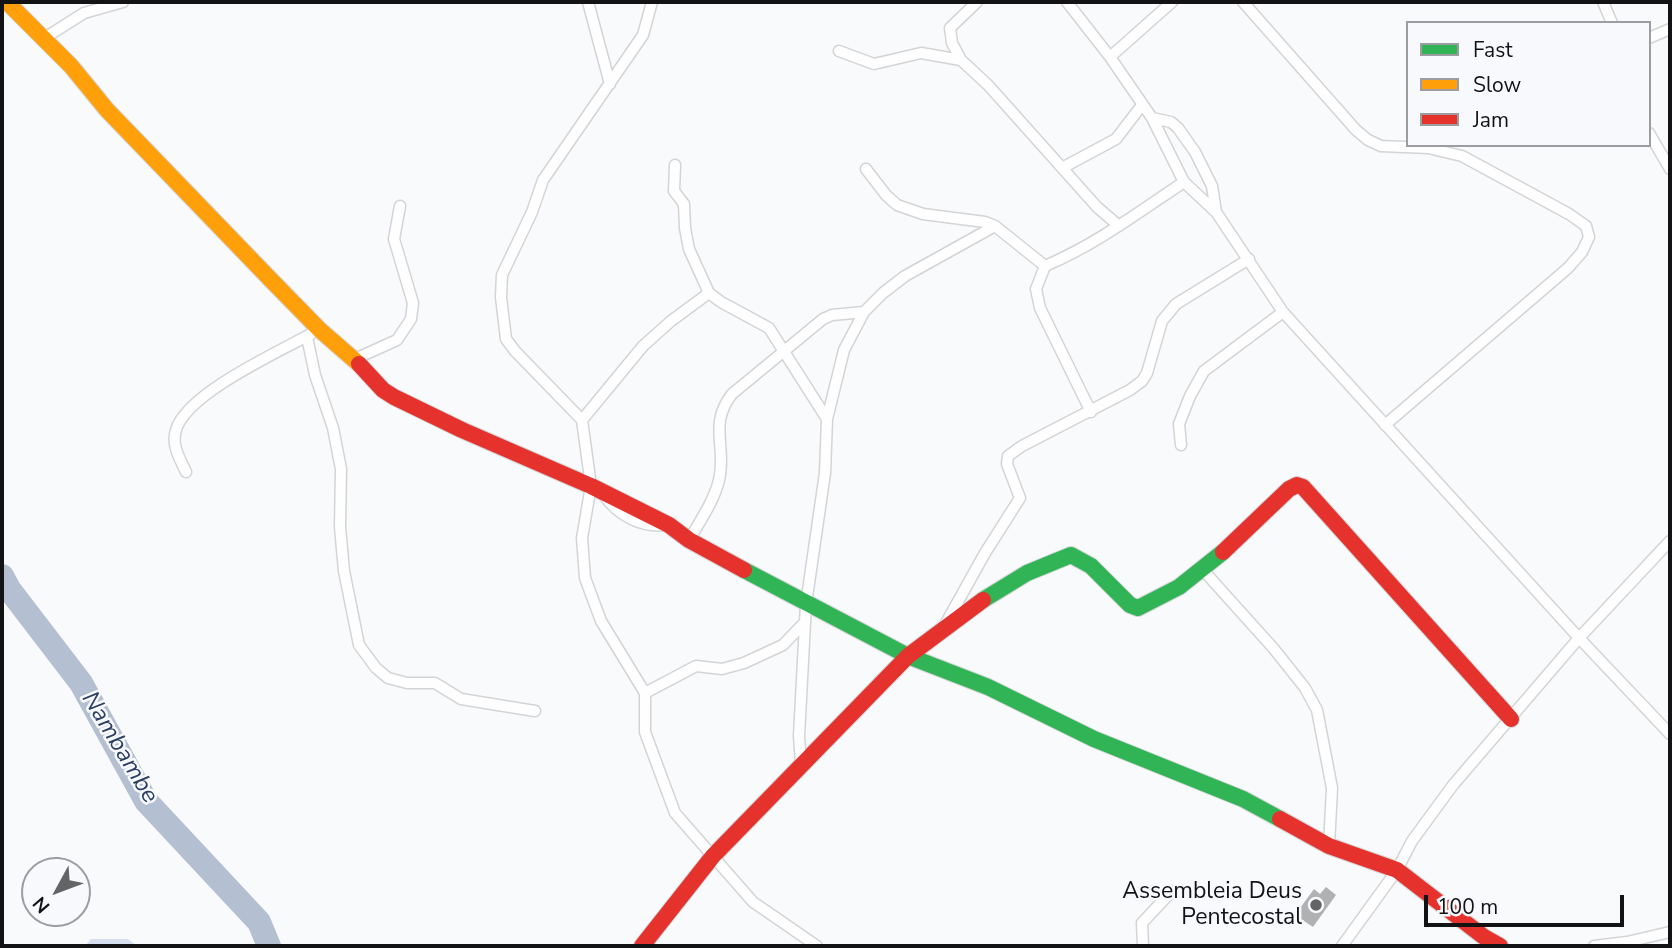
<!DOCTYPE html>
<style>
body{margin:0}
#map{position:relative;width:1672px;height:948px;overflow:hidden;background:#f8fafc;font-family:"Nunito Sans",sans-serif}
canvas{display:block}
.frame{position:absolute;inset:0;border:4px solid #131315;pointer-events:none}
.legend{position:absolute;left:1406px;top:21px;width:245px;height:126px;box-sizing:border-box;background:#f7f9fd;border:2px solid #9c9da0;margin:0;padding:9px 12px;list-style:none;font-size:21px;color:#131315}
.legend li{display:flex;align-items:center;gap:14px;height:35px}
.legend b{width:35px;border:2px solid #9c9da0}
.north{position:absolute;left:21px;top:857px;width:70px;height:70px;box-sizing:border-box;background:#f7f9fd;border:2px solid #9c9da0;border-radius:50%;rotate:229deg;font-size:19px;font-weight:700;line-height:28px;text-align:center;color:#131315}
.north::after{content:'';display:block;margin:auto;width:24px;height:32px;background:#636466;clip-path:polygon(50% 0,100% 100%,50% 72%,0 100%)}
.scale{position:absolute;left:1424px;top:895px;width:200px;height:32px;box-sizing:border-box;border:4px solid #131315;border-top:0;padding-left:9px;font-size:21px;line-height:24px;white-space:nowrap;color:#131315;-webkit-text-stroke:5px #f7f9fd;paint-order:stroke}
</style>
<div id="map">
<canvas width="1672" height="948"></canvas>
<div class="frame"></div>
<ul class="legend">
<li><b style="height:9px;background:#30b455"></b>Fast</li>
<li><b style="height:9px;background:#ff9f0a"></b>Slow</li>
<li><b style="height:9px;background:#e5322d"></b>Jam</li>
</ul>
<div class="north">N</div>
<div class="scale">100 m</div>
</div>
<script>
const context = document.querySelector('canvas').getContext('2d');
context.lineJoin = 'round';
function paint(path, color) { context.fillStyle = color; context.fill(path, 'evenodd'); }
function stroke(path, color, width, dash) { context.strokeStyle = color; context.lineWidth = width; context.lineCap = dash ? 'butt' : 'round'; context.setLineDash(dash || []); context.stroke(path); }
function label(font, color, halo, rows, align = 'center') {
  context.font = font + ' "Nunito Sans",sans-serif'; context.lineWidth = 5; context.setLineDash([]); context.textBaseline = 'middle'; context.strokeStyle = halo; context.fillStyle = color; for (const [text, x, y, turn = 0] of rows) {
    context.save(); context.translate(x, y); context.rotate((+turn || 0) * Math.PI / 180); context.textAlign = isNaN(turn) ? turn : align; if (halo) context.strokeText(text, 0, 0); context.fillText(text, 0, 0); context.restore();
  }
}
const green = new Path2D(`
 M91,939h37l9,7h-52z`);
const river = new Path2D(`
 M2,576l7,13 72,94 65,118 113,121 10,24`);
const building = new Path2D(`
 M1326,887l10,8 -23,32 -18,-12 19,-26 6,5z`);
const street = new Path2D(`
 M588,2l22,82
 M652,2l-9,33 -100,145 -11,32 -30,63 -1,22 5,42 9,12 67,69 9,66 -9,52 3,40 16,43 44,72v39l30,81 78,89 64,44
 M977,2l-27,26 2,15 9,17 27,25 109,122 22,19
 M1067,2l43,55 42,61 32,64 32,30 67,100 296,326 91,96
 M1243,2l113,128 12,10 13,6 47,2 34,8 107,58 17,12 3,11 -7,15 -14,16 -183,157
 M1603,2l9,21
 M1649,38l21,-9
 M43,39l41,-26 39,-11
 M839,51l35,13 47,-11 40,7
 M1110,57l62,-55
 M1152,118l19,4 7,6 17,24 17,34 4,26
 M1649,133l21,36
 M675,165l-1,26 10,13 1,24 4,21 20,44 12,9 48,26 58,91
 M1062,168l54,-29 26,-34
 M866,169l20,26 11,10 26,9 62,8 10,4 50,40c50,-21 94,-54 139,-84
 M1045,266l-9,23 4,19 51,104
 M307,337l8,38 18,53 8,41 -1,58 4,44 15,74 17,23 12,10 19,5h28l26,16 74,12
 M355,359l42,-19 14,-21 2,-16 -19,-64 6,-33
 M582,420l61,-74 28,-25 38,-28
 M1181,445l-2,-21 11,-28 14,-25 79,-59
 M186,472c-6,-13 -15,-27 -10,-42 10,-36 102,-78 135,-96
 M603,494c14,21 38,34 63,31
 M689,540c11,-19 25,-39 30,-60 8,-34 -11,-55 13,-86l91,-75 9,-4 32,-3
 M1203,570l71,79 31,39 12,22 15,78 -3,58
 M946,623l39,-70 35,-55 -13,-34 1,-8 14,-10 108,-56 12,-9 5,-8 15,-52 14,-17 73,-45
 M645,693l51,-27 26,3 22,-6 39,-18 22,-23
 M801,764l-2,-28 7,-132 19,-131 2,-54 17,-69 20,-38 19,-19 22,-17 90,-50
 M1143,946l-1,-23 30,-32
 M1342,946l55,-76 15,-29 41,-56 126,-147 91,-97
 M1594,946l33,-4 43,-10`);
const fast = new Path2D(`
 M744,570l164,86 80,31 106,52 149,60 37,20
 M983,600l44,-27 44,-18 20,11 39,39 8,3 41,-21 44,-35`);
const slow = new Path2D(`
 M7,2l64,64 36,44 165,171 48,49 39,34`);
const jam = new Path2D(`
 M359,364l24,26 11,7 68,33 129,56 78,39 20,15 55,30
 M1223,552l66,-63 8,-4 6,2 208,232
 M1280,819l49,27 68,24 87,67 16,9
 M642,946l71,-90 195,-200 75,-56`);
const markers = [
 [1316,905,7,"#636466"]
];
const poiNames = [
 ["Assembleia Deus",1302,892],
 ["Pentecostal",1302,918]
];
const waterNames = [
 ["Nambambe",119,748,59]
];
paint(green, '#d7deed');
stroke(river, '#b5bfd2', 24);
paint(building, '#b0b1b2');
stroke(street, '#d3d4d6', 13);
stroke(fast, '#d3d4d6', 18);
stroke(slow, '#d3d4d6', 18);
stroke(jam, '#d3d4d6', 18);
stroke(street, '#fefeff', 10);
stroke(fast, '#30b455', 16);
stroke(slow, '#ff9f0a', 16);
stroke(jam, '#e5322d', 16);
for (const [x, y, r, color] of markers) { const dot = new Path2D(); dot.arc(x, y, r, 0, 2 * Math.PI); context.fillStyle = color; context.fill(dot); stroke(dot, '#f7f9fd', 2.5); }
label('23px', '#131315', '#f7f9fd', poiNames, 'right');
label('italic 24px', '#2b3e64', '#f7f9fd', waterNames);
</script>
